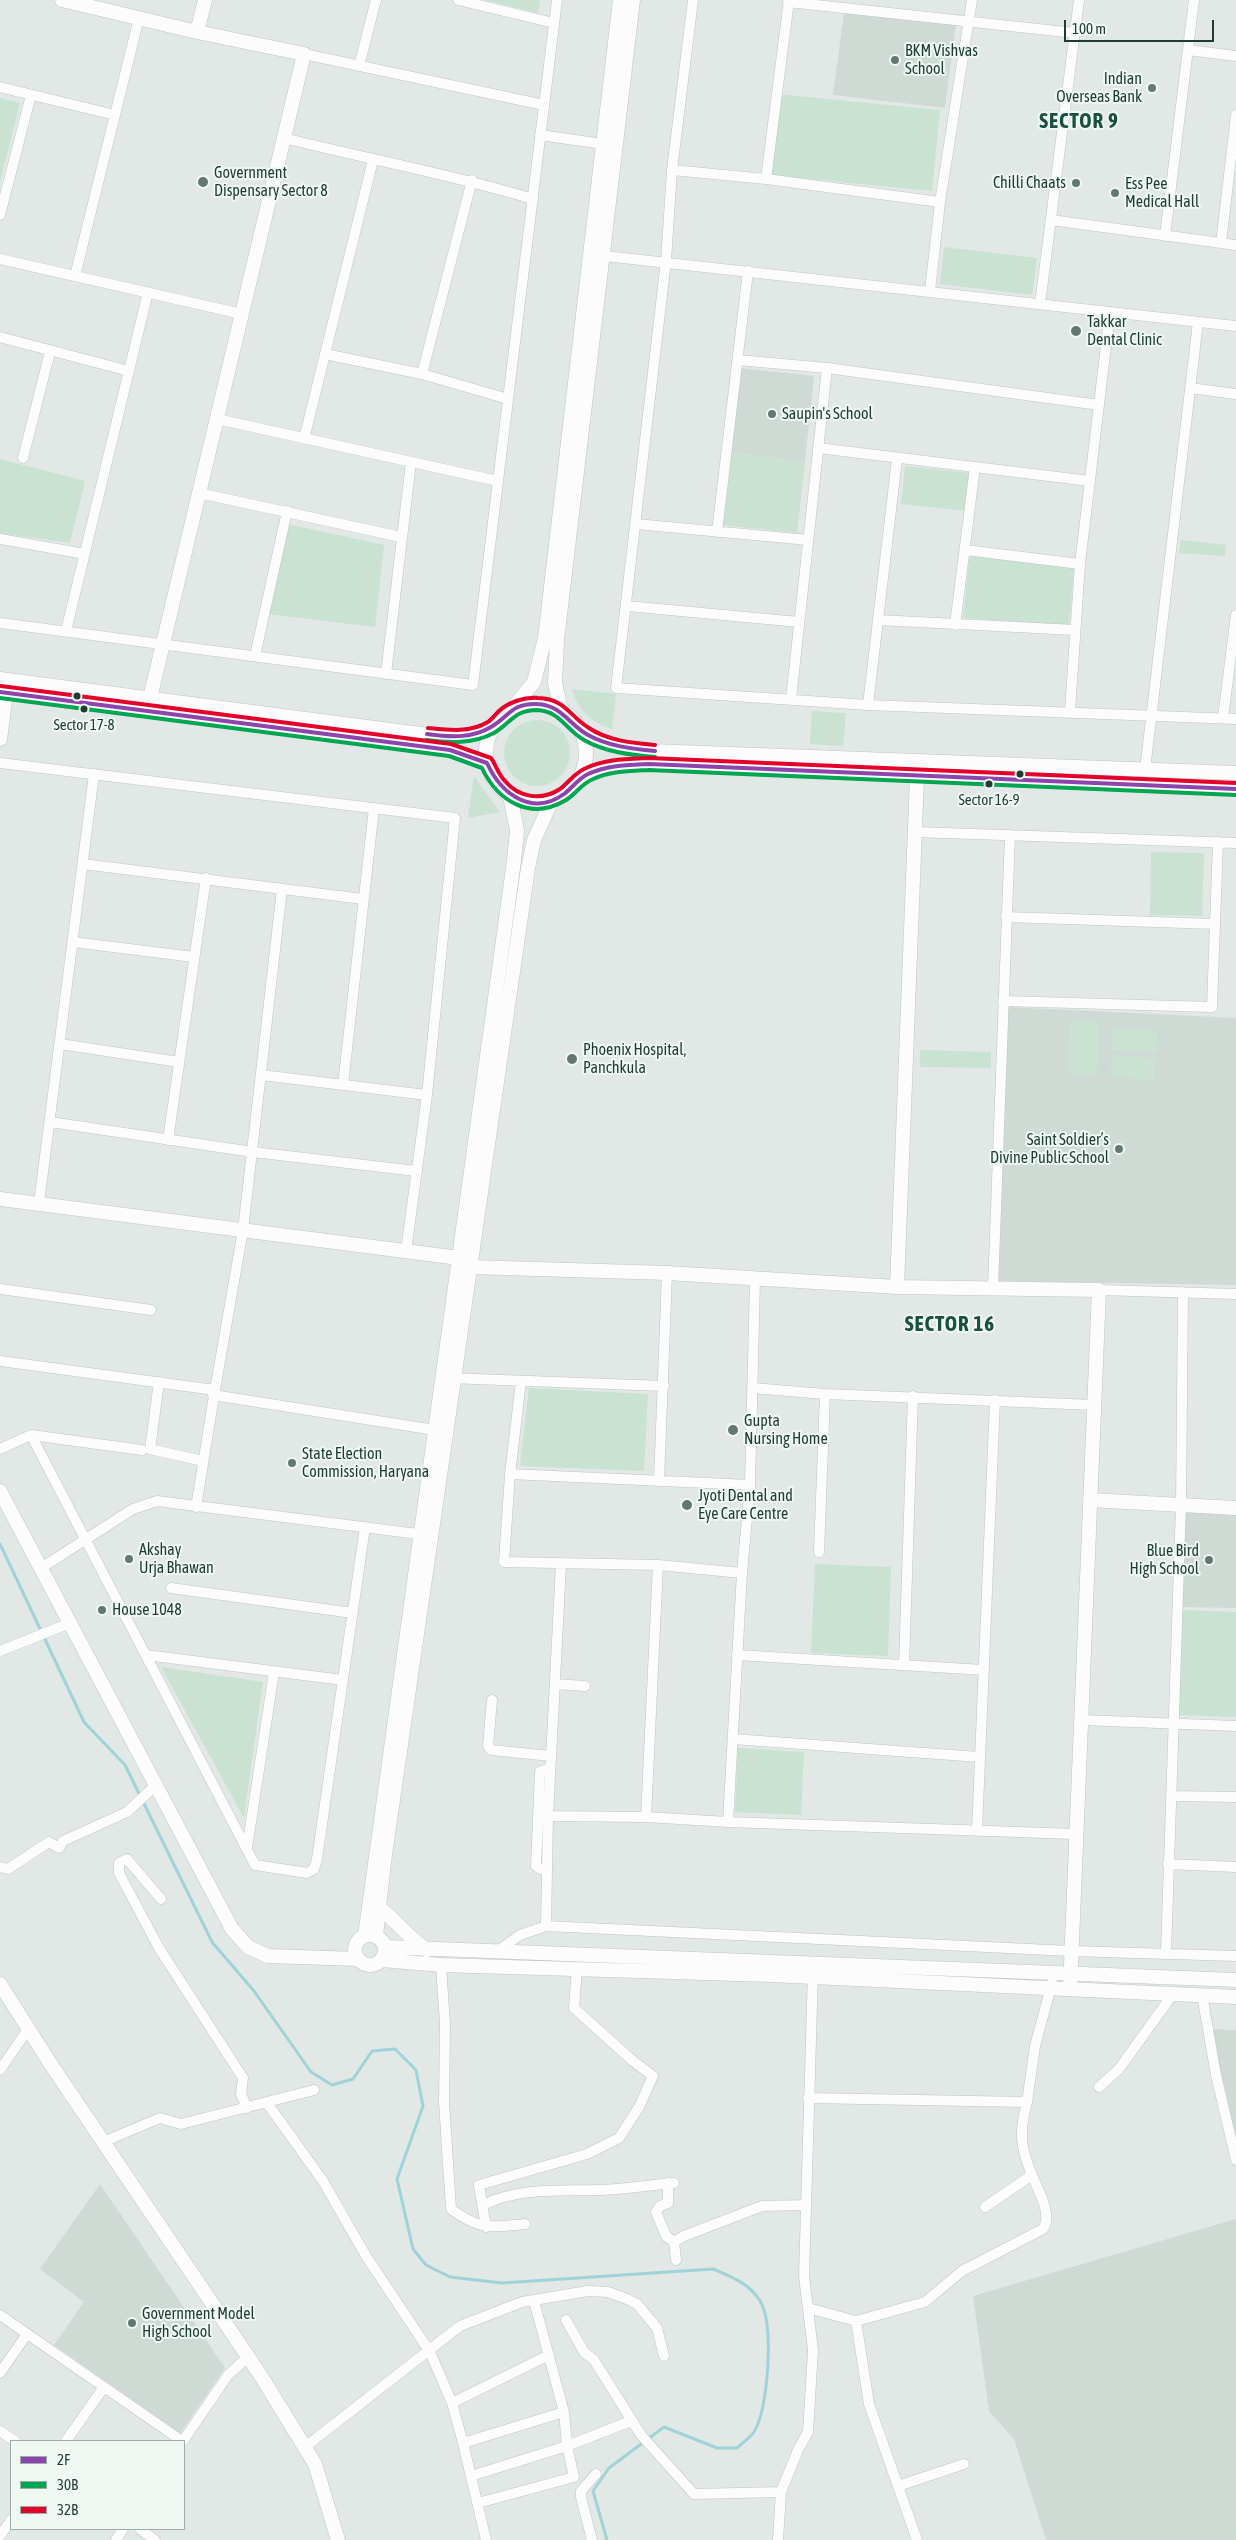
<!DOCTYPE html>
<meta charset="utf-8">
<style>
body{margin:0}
#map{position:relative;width:1236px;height:2540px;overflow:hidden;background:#e2e8e5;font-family:"Asap Condensed",sans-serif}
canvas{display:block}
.legend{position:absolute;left:10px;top:2440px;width:175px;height:90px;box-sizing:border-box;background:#eff8f3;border:1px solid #9cada6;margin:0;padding:6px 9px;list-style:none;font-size:15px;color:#1f3c33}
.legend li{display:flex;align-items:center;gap:10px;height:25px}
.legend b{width:25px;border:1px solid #9cada6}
.scale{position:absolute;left:1064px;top:20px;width:150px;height:22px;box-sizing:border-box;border:2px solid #1f3c33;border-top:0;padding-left:6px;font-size:15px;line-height:18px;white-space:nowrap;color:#1f3c33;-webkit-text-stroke:4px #eff8f3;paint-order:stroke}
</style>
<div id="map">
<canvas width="1236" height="2540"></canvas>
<ul class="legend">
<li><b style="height:6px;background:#8e44ad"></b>2F</li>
<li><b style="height:6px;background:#00a651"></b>30B</li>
<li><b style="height:6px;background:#e4002b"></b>32B</li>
</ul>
<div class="scale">100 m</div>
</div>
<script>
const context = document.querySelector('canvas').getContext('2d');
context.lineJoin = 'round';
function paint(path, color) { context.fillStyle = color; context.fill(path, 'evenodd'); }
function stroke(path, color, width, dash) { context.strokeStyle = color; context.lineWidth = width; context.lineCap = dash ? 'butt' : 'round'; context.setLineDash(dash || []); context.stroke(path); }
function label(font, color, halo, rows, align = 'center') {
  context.font = font + ' "Asap Condensed",sans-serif'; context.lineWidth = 4; context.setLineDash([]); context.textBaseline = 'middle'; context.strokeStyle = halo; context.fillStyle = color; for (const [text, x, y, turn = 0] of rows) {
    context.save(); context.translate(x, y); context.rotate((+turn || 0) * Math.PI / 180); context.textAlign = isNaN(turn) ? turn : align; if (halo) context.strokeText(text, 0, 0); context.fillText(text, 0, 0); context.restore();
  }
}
const built = new Path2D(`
 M844,13l112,11 -11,84 -112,-13z
 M739,368l75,8 -9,85 -75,-8z
 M1008,1007l228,11v267l-239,-4z
 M1183,1512l53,2v94l-55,-1z
 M1208,2029l28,1v113z
 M100,2184l125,184 -45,65 -126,-88 30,-43 -44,-33z
 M1236,2219v321h-190l-32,-101 -25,-28 -16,-115z`);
const green = new Path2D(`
 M485,0h55l-2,13z
 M777,94l163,16 -8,81 -163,-16z
 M0,98l20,5 -20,79z
 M944,247l93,11 -5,37 -92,-11z
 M730,453l75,8 -8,72 -75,-8z
 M0,459l85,22 -15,62 -70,-10z
 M905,466l65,7 -4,38 -65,-7z
 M287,524l97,21 -9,82 -108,-13z
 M1181,540l45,5 -1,11 -46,-3z
 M970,554l104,14 -5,58 -106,-8z
 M572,689l44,5 -4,35c-21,-6 -34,-19 -40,-40z
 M812,711l34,2 -3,33 -33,-2z
 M504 753a33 33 0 1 1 66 0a33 33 0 1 1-66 0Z
 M474,776l26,36 -32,6z
 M1151,852l53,1 -2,63 -52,-1z
 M1070,1020l29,1 -2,54 -29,-1z
 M1113,1027l45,4 -2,22 -44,-3z
 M920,1050l71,2v16l-71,-1z
 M1112,1055l43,3 -1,22 -44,-3z
 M529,1388l119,6 -4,77 -124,-5z
 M815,1564l76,3 -3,89 -77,-3z
 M1180,1610l56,2v105l-60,-2z
 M161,1667l102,15 -19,136z
 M738,1748l66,4 -3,63 -66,-3z`);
const stream = new Path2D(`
 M0,1544l84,178 41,43 87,177 42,49 57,81 21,13 21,-6 19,-28 23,-2 21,21 7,36 -26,73 16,70 13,16 24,12 52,6 211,-14c19,8 41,16 50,38 10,26 5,101 -9,125 -4,6 -12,11 -17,16h-20l-53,-21 -55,41 -16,23 14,49`);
const street = new Path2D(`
 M458,0l96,23
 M693,0l-21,170 -6,91 -50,427 252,17 368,14
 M788,2l287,31
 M1188,50l48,6
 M304,54l240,51
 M359,66l17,-66
 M0,87l115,28
 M540,135l63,9
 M284,138c83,21 167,36 249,61
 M672,170l94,9 174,23
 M766,179l23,-179
 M0,215l31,-120
 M1051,220l185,25
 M1165,236l29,-236
 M1221,243l15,-128
 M596,255l640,71
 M0,259l242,55
 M75,276l64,-258
 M930,291l10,-89 32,-202
 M1040,304l39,-304
 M0,337l129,34
 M325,354l97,20 86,25
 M738,360l89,8 272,37
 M422,374l50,-194
 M1190,388l46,6
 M217,419l281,62
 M304,439l69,-279
 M818,448l272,33
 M23,458l27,-106
 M199,493l202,44
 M636,524l172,16
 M717,532l31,-261
 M0,539l85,15
 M965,550l115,14
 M627,606l172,16
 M878,620l197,10
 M0,623l473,62 84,-685
 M955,625l20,-158
 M66,631l82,-339
 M255,656l32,-145
 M386,674l25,-212
 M791,699l36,-331
 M868,705l29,-246
 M1070,711l10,-147 30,-252
 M1223,718l13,-103
 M0,763l455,55 -28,277 -21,156
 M1145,770l53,-448
 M915,832l321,11
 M83,864l280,35
 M1006,917l209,7
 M73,942l121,15
 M1003,1001l209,6 6,-165
 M60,1044l119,18
 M261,1075l166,20
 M343,1085l31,-277
 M50,1122l203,30 163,19
 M168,1140l38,-262
 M39,1203l55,-429
 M993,1288l17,-453
 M0,1289l151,21
 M1099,1290l137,4
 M0,1361l215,29 -19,117
 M448,1378l216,8
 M521,1381l-11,93 -6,88 154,3 84,8
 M159,1382l-9,67 53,12
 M752,1388l73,6 269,11
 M215,1390l28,-160 39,-341
 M213,1395l222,35
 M31,1435l111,15
 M0,1449l31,-14 224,430 52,8 7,-4 3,-10 48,-332
 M510,1474l240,11
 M659,1481l8,-208
 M819,1552l6,-158
 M41,1568l92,-59 24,-8 269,34
 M171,1588l182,25
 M0,1651l70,-28
 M146,1655l197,25
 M737,1655l247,15
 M904,1665l9,-269
 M555,1684l30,2
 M492,1700l-4,46 3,4 60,6
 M1081,1720l155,6
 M733,1739l246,18
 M1172,1796l64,1
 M548,1816l98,1 82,5 348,12
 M646,1817l12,-252
 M728,1822l14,-249 8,-88 5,-206
 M977,1831l18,-431
 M247,1848l27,-176
 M1168,1864l68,3
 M0,1867l8,2 41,-27 10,6 4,-7 64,-29 29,-27
 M547,1869h-7l-4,-3 4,-94 10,-4
 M161,1899l-34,-40 -8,4v10l40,75 84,130 -2,16 6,14
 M546,1926l2,-110 13,-252
 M496,1952l24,-17 26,-9 525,25 165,5
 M1166,1953l15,-448 2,-213
 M441,1965l4,59 -1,78 7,107c30,22 40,18 74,15
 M1202,1995l14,80 20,85
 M0,2070l28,-41
 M1099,2087l20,-18 54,-75
 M808,2098l219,4 8,-56 17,-63
 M267,2103l56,78 43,75 64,96 22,51 11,40
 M103,2142l57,-24 21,6 133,-34
 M668,2183v20l-8,3 -4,6 10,24 8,6
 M483,2205c36,-18 78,-14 117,-15 25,-1 50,-5 74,-7
 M985,2207l47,-32c-12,-29 -13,-42 -5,-73
 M486,2227l-7,-42 108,-31 32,-16 20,-31 14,-31 -20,-15 -59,-53 3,-39
 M676,2260l-2,-18 10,-6 78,-30 44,-1
 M534,2301l30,111
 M808,2308l48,13 13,83 48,136
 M0,2315l182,126
 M566,2320l18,32 10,8 47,75 53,59 87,-2
 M856,2321l69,-19 37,-31 81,-42c10,-14 -5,-39 -11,-54
 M0,2373l27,-39
 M452,2403l97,-48
 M0,2431l15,10
 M66,2441l38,-54
 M183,2441l45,-66 20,-18
 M305,2447l155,-121 62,-24 66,-11 20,1 19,7 10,5 20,24 7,28
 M471,2476l96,-30 64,-25
 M898,2486l66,-22
 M478,2503l96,-26 -7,-31 -3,-34 -101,31 23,97
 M140,2529l15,11
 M0,2536l11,-16
 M116,2540l7,-11
 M592,2540l-11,-43v-6l15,-17
 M778,2540l3,-48 17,-42 10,-18 5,-82 -9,-74 9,-304`);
const secondary = new Path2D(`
 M62,0l135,32 107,22 -154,644
 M197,32l8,-32
 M0,679l451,59 23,-4 21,-9
 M0,692l450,58 37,13
 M486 753a50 50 0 1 1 100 0a50 50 0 1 1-100 0Z
 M511,710l23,-28 11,-44 75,-638
 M561,710l-6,-27 2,-43 76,-640
 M580,730l30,15 41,6 585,22
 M0,739l6,-46
 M578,780l37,-15 34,-1 587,25
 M0,1199l459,59 12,9 196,6 230,14 202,3 -29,699
 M897,1287l20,-510
 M0,1491l232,438 16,18 20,9 90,3
 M1090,1500l146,8
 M380,1908c18,15 27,28 47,42
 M355 1950a15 15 0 1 1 30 0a15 15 0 1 1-30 0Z
 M365,1936l149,-1075 3,-31 -7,-34
 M376,1936l8,-74 144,-994 6,-28 18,-40
 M385,1947l851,33
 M382,1960l59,5 330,10 465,22
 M0,1984l50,79 211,313 54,88 23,76`);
const bus1 = new Path2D(`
 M0,692l450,58 37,13c14,31 45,54 77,31 9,-7 14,-15 24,-20 19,-9 40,-9 61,-10l587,25
 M427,734c22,3 44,5 64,-7 18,-10 20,-24 46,-23 25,1 31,20 51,31 20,11 44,14 67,16`);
const bus2 = new Path2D(`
 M0,698l449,58 33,12c16,34 49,53 84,32 10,-6 15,-16 27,-21 17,-8 37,-8 56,-9l587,25
 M426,740c23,3 47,4 68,-7 17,-10 20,-23 43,-23 23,1 29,20 47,30 21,12 47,15 71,17`);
const bus3 = new Path2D(`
 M1,686l450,58 40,14c5,7 7,16 14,23 14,17 37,20 55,8 9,-7 14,-15 24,-20 20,-10 43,-10 65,-11l587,25
 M428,728c20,2 42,5 60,-6 4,-3 7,-7 11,-11 10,-9 25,-14 39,-13 28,1 30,17 51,30 19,13 45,15 66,17`);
const markers = [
 [895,60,5,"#637871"],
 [1152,88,5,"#637871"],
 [203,182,6,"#637871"],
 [1076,183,5,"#637871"],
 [1115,193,5,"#637871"],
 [1076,331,6,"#637871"],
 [772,414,5,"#637871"],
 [77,696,4.5,"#1f3c33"],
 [84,709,4.5,"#1f3c33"],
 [1020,774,4.5,"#1f3c33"],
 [989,784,4.5,"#1f3c33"],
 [572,1059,6,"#637871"],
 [1119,1149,5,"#637871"],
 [733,1430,6,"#637871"],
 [292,1463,5,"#637871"],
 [687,1505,6,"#637871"],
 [129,1559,5,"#637871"],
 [1209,1560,5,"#637871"],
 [102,1610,5,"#637871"],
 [132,2323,5,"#637871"]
];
const busNames = [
 ["Sector 17-8",84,725],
 ["Sector 16-9",989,800]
];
const poiNames = [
 ["BKM Vishvas",905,51],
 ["School",905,69],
 ["Indian",1142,79,"right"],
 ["Overseas Bank",1142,97,"right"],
 ["Government",214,173],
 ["Dispensary Sector 8",214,191],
 ["Chilli Chaats",1066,183,"right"],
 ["Ess Pee",1125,184],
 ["Medical Hall",1125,202],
 ["Takkar",1087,322],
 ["Dental Clinic",1087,340],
 ["Saupin's School",782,414],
 ["Phoenix Hospital,",583,1050],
 ["Panchkula",583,1068],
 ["Saint Soldier’s",1109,1140,"right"],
 ["Divine Public School",1109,1158,"right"],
 ["Gupta",744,1421],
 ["Nursing Home",744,1439],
 ["State Election",302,1454],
 ["Commission, Haryana",302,1472],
 ["Jyoti Dental and",698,1496],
 ["Eye Care Centre",698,1514],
 ["Akshay",139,1550],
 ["Urja Bhawan",139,1568],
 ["Blue Bird",1199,1551,"right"],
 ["High School",1199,1569,"right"],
 ["House 1048",112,1610],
 ["Government Model",142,2314],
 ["High School",142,2332]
];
const districtNames = [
 ["SECTOR 9",1079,121],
 ["SECTOR 16",950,1324]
];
paint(built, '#cfdad5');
paint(green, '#cae2d1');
stroke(stream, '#9fd3d9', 3);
stroke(street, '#bfc5c2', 11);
stroke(secondary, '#bec6c2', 15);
stroke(street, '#fbfcfb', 10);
stroke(secondary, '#fbfcfb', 14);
stroke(bus1, '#8e44ad', 4);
stroke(bus2, '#00a651', 4);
stroke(bus3, '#e4002b', 4);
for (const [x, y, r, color] of markers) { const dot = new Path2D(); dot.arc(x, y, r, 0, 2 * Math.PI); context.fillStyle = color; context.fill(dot); stroke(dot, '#eff8f3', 2); }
label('15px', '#1f3c33', '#eff8f3', busNames);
label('16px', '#1f3c33', '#eff8f3', poiNames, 'left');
context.letterSpacing = '1px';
label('bold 21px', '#1a4f41', '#eff8f3', districtNames);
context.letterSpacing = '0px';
</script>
